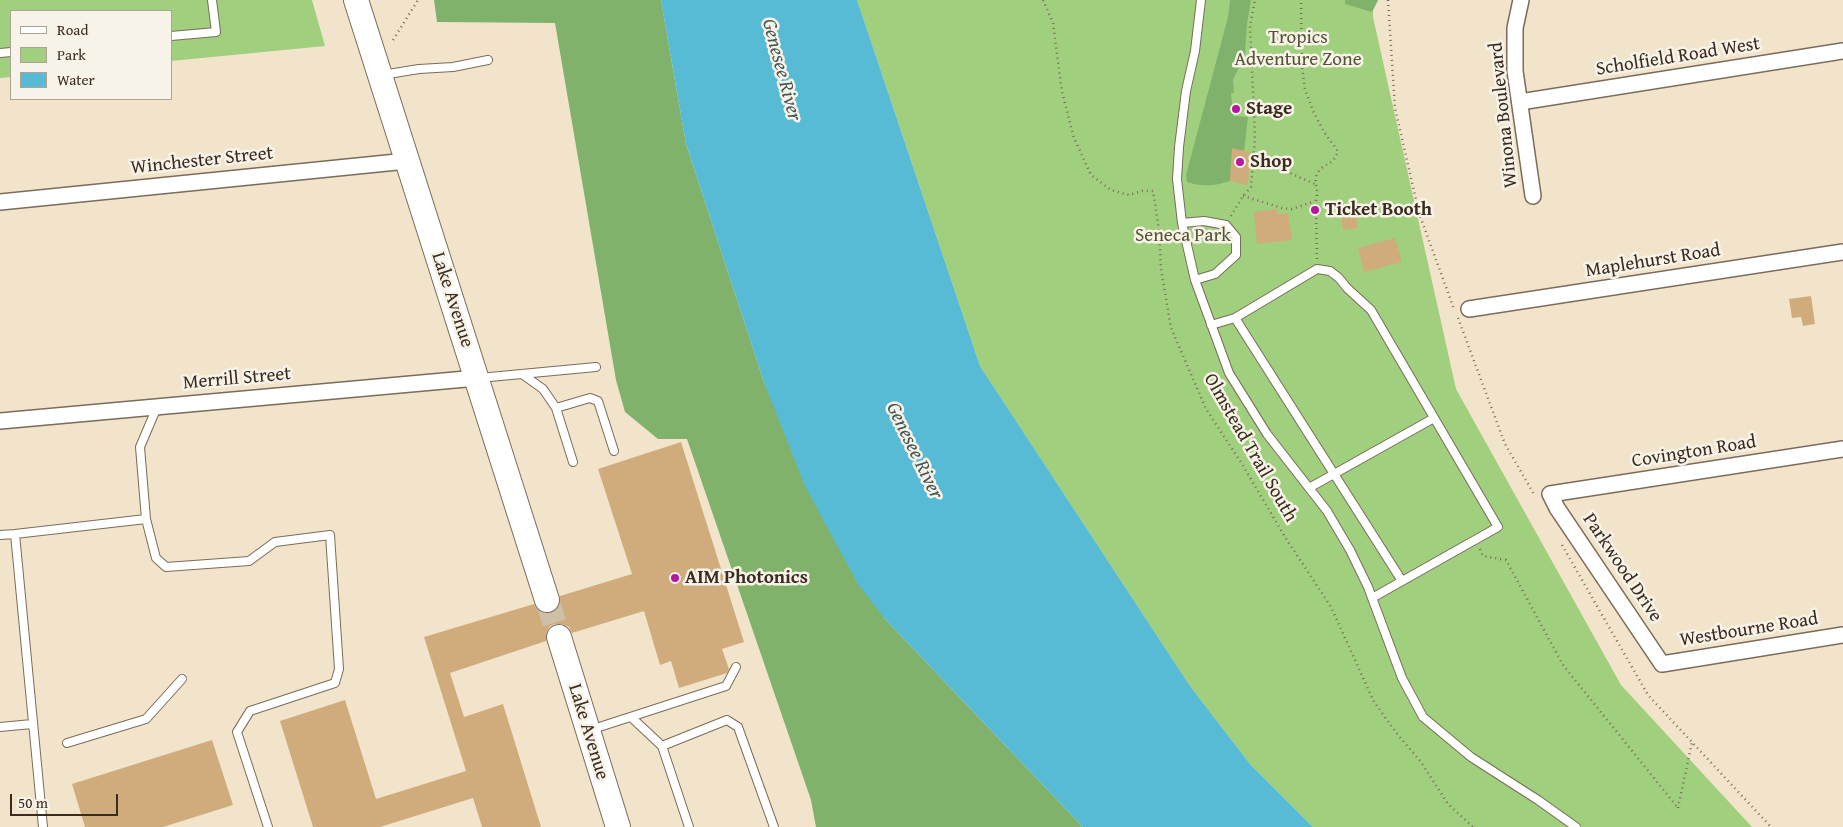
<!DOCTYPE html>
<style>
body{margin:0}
#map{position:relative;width:1843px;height:827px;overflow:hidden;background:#f1e4ca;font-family:"Gentium Book Plus",serif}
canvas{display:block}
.legend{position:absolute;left:10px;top:10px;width:162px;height:90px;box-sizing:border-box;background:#f7f3e8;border:1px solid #aca397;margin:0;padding:6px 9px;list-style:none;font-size:15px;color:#3b2a1e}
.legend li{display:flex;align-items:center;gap:10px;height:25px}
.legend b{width:25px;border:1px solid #aca397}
.scale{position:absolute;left:10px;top:794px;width:108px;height:22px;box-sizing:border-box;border:2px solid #3b2a1e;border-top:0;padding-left:6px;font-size:15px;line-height:18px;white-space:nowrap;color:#3b2a1e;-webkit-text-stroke:4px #f7f3e8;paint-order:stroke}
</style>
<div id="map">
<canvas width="1843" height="827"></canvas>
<ul class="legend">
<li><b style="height:6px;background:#fff"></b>Road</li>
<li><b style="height:14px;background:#a0cf7d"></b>Park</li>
<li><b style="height:14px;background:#58bbd6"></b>Water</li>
</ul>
<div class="scale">50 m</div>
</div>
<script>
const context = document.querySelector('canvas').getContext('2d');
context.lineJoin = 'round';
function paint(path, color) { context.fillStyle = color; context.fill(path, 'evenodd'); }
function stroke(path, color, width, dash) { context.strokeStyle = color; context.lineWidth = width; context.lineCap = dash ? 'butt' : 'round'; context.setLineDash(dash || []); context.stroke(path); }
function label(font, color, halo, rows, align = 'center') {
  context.font = font + ' "Gentium Book Plus",serif'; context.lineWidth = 5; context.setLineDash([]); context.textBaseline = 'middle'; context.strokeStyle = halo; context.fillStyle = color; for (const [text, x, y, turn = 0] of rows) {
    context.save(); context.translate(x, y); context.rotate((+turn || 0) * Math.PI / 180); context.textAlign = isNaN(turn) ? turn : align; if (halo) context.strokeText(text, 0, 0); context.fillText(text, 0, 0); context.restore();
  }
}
const green = new Path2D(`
 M0,0h312l13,46 -154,15v-50h-160v66l-11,1z
 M857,0h521l-5,10v7l83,372 165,296 131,142h-439l-63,-63 -60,-78 -210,-320z`);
const forest = new Path2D(`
 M434,0h227l25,144 78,238 121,237 198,208h-267l-5,-27 -124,-361h-29l-33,-27 -9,-32 -61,-357 -118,-1z
 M1230,0h21l-4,24 -2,30 -12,26 1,13h-3l2,23 15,1 -4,34 -14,30c-15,5 -28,6 -43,1l-1,-7 42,-158z
 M1345,0h33l-6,12 -27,-8z`);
const water = new Path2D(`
 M661,0h196l123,366 210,320 60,78 63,63h-230l-198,-208 -27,-35 -53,-98 -41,-104 -78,-238z`);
const building = new Path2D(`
 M1232,148l18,4 -2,33 -18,-4z
 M1277,209l1,5 10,-1 4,27 -35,4 -3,-32z
 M1355,209l3,19 -15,2 -3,-20z
 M1395,238l7,24 -38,10 -6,-24z
 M1811,296l4,28 -12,2 -2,-9 -9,1 -3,-19z
 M681,442l63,200 -22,7 7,20 -2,4 -48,15 -8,-27 -11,4 -16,-54 -72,22 -3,-6 -7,-3h-8l-5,3 -3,7v7l-96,32 14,44 39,-13 38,123h-59l-9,-29 -93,29h-67l-33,-106 65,-21 31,99 90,-28 -42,-134 110,-33 4,6 7,3h6l6,-4 3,-7v-6l72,-22 -34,-105z
 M212,740l21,65 -70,22h-78l-13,-43z`);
const primaryTunnel = new Path2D(`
 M547,600l12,37`);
const path = new Path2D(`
 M1043,0l10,23 9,69 12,46 17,37 20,15 18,5 13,-4h11l6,39 2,39 10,59 35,81 36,55 43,73 46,70 43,95 24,33 23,27 27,42 25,23
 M1388,0l7,108 24,105 35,96
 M1301,3l1,64 3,22 8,22 11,21 14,19c-6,16 -11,10 -19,20 -7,9 -1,16 -2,24 0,5 -2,7 -2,12
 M393,40l25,-40
 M1253,167l28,-1 11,8 23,10
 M1243,196l39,12 10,1 23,-8
 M1316,213l1,46
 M1231,216l12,-20 8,-9 4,-49 -5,-112 5,-26
 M1458,318l47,126 30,52
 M1562,545l86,150 123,132
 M1480,549l3,7 23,4 57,105 115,143
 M1678,808l14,-66`);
const lane = new Path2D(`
 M1201,0l-6,51 -9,40 -7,56 -2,32 5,44 13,57 34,93 38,61 60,77 23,39 18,37 34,91 21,39 48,40 67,43 38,27
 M171,36l45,-4 -4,-32
 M0,53l11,-1
 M382,75l37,-6 34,-2 35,-7
 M1182,223l22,-2 22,4 10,12v18l-21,19 -20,6
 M1211,325l24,-7
 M522,374l21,15 13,19 17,54
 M479,378l117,-11
 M556,408l34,-10 8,3 16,50
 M1309,488l125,-70
 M146,519l10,39 10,9 83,-6 26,-19 55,-7 9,134 -4,14 -85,28 -13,21 31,95
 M0,535l15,-1
 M1372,598l126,-71 -127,-217 -24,-22 -8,-10 -9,-7 -13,-2 -82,49 167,263
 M631,717l31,29 27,81
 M0,727l32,-3
 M590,730l136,-44 10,-19
 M67,743l79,-24 36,-40
 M662,746l65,-26 11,7 36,100
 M43,827l-28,-293 131,-15 -6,-72 17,-40`);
const street = new Path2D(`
 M1521,0l-6,28v43l18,125
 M1520,102l323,-51
 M0,202l407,-41
 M1469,309l374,-57
 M0,421l477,-43
 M1843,449l-293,45 7,14 105,156 181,-29`);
const primary = new Path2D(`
 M356,0l191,600
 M559,637l59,190`);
const markers = [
 [1236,109,5,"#b5179e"],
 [1240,162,5,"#b5179e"],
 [1315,210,5,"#b5179e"],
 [675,578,5,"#b5179e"]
];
const parkNames = [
 ["Tropics",1298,38],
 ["Adventure Zone",1298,60],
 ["Seneca Park",1183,236]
];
const streetNames = [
 ["Scholfield Road West",1678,57,-9],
 ["Winona Boulevard",1504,115,-96],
 ["Winchester Street",202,161,-6],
 ["Maplehurst Road",1653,261,-9],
 ["Lake Avenue",452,300,72],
 ["Merrill Street",237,379,-5],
 ["Olmstead Trail South",1250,448,60],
 ["Covington Road",1694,452,-9],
 ["Parkwood Drive",1622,568,56],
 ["Westbourne Road",1749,630,-9],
 ["Lake Avenue",588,732,73]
];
const poiNames = [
 ["Stage",1246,109],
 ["Shop",1250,162],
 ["Ticket Booth",1325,210],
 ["AIM Photonics",685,578]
];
const waterNames = [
 ["Genesee River",781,70,75],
 ["Genesee River",914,451,64]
];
paint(green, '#a0cf7d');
paint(forest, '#80b26c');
paint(water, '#58bbd6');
paint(building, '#d0ac7d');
stroke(primaryTunnel, '#cdbfa8', 24, [24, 12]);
stroke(lane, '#7b6b5a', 10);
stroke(street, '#7b6b5a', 18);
stroke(primary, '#7b6b5a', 26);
stroke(path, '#7b6b5a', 2.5, [1, 4]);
stroke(lane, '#fff', 8);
stroke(street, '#fff', 15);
stroke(primary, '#fff', 24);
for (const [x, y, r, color] of markers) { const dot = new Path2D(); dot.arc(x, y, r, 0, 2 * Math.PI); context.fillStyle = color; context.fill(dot); stroke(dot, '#f7f3e8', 2); }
label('19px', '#545336', '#f7f3e8', parkNames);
label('19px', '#3b2a1e', '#f7f3e8', streetNames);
label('bold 19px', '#3b2a1e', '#f7f3e8', poiNames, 'left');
label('italic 20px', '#445655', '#f7f3e8', waterNames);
</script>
